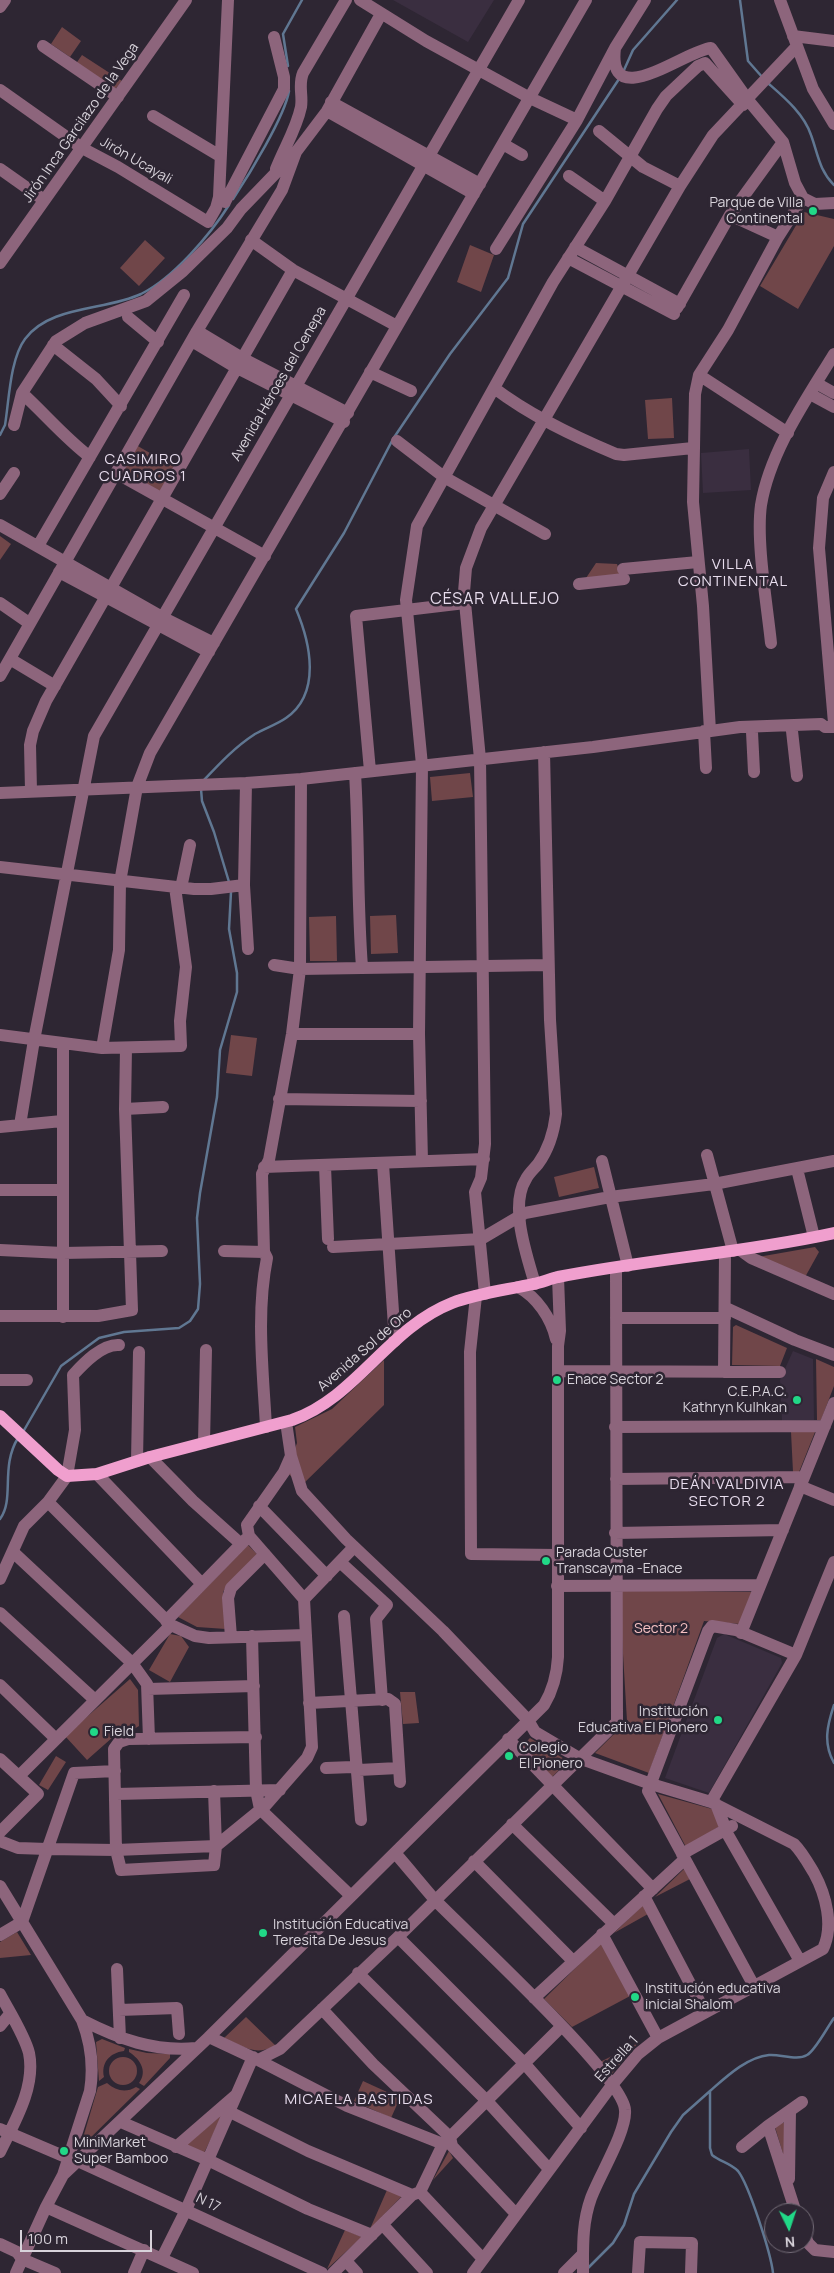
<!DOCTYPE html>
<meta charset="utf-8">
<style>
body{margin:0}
#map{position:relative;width:834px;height:2273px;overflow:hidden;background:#2e2633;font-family:Manrope,sans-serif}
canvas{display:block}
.north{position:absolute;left:764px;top:2203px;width:50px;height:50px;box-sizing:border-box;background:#2e2633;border:1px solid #726b76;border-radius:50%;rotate:176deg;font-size:14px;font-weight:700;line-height:20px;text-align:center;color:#d8d3db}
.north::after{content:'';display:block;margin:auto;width:18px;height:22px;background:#21d887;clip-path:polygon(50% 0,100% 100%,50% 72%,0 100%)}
.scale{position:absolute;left:20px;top:2230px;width:132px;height:22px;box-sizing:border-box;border:2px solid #d8d3db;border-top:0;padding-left:6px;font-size:15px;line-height:18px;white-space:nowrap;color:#d8d3db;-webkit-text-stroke:4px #2e2633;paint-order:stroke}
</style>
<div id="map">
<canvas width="834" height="2273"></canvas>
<div class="north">N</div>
<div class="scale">100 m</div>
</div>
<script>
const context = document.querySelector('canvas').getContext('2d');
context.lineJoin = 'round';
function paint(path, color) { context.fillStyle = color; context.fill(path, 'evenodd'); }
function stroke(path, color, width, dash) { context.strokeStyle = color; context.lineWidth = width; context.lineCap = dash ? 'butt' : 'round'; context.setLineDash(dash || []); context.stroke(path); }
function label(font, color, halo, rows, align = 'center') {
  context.font = font + ' Manrope,sans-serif'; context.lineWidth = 5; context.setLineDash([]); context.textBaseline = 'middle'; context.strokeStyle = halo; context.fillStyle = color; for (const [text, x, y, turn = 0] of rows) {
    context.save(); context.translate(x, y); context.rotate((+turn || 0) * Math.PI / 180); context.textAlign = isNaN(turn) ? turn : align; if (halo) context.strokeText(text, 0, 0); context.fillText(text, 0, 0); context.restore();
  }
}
const built = new Path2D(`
 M393,0h101l-26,42z
 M749,449l2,41 -48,3 -2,-40z
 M793,1351l20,8 1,61 -32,1 -2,-41z
 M724,1634l57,24 1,5 -73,130 -44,-15 52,-140z`);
const green = new Path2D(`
 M62,27l19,14 -11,16 -19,-13z
 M82,55l40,26 -8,10 -39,-26z
 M804,212l30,7v27l-36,63 -38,-23z
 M145,240l20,18 -26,28 -19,-18z
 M470,245l24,10 -13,37 -24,-10z
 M672,398l2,40 -26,1 -3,-39z
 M136,445l40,23 -16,27 -40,-23z
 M0,536l11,8 -11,16z
 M596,563l21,1 4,12 -35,2z
 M470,773l3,24 -41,4 -2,-24z
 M396,915l2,38 -27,1 -1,-38z
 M336,916l1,45h-27l-1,-44z
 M231,1035l26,3 -5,38 -26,-3z
 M594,1167l5,21 -40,9 -5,-20z
 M815,1247l4,5 -15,27 -46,-22z
 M736,1325l51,23 -7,18 -48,-1 1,-38z
 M816,1359l18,8v19l-13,34h-4z
 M384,1360v45l-82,80 -16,-13 11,-29 -2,-16 37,-18z
 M791,1432h24l-16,40h-6z
 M248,1545l10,10 -31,30 -4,7 3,37 -29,-2 -19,-10z
 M622,1590l130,2 -12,32 -36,-3 -55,152 -54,-20 32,-32 -5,-84z
 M170,1634l11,2 8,11 -19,35 -21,-12z
 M130,1679l8,11 1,36 -18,11h-8l-26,23 -22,-24z
 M400,1692h15l4,31 -16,1z
 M530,1738l36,22v3l-14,14 -31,-30z
 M56,1756l10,6 -18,28 -9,-5z
 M658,1794l54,15 8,17 -34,21z
 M684,1869l6,10 -35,18z
 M643,1905l5,9 -34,19z
 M17,1932l14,23 -31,3v-16z
 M602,1942l30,53 -60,32 -28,-28z
 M246,2017l30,29c-22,10 -32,1 -52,-8z
 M102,2039l23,9 -1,3c-15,2 -23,12 -20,26l-5,4 -3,-39z
 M638,2043l-27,32 -11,-13z
 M129,2049l18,4 23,1v4l-26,28 -5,-3c9,-12 1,-24 -10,-31z
 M109 2071a14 14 0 1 1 28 0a14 14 0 1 1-28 0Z
 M363,2081l37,17 -9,20 -37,-17z
 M107,2083c9,8 19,10 29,4l4,2 -60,59 18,-61z
 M223,2114l-19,39 -18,-8z
 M781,2123h4l-1,34 -9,-30z
 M449,2151l4,7 -20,22z
 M387,2190l15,6 -32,33z
 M345,2230l17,7 -35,32z`);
const stream = new Path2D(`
 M740,0l8,61 15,17
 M288,66l-5,-32 19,-34
 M624,70l9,-20 44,-50
 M769,84c16,14 35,30 42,51 7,19 8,35 23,50
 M233,199c16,-24 52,-83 56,-108
 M0,435l5,-10c4,-24 5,-66 20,-86 25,-34 80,-28 116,-45 32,-16 69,-59 88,-89
 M204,780c16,-17 31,-33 51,-46 10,-6 21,-9 31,-16 36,-25 24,-76 10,-109l48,-76 49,-94 57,-85 58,-76 15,-54 96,-145
 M201,789l1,12 12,31 15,50
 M23,1432l38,-66 38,-28 25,-6 55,-4 11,-7 8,-12 2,-25 -3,-66 3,-25 17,-96 3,-47 17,-58v-19l-8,-44 2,-37
 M0,1519c15,-20 0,-52 18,-81
 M834,1705c-7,21 -11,38 0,58
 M588,2268l25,-25 11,-18 10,-31 37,-62 12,-17 27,-24
 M773,2273c-2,-19 -24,-88 -35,-102 -8,-8 -17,-9 -26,-16l-2,-7v-57c16,-14 37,-34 59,-36 12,-1 28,6 38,0 8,-4 21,-29 27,-37`);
const minor = new Path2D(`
 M360,0l66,41 104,57 47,22
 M780,0l33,89 21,35
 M0,7l5,-7
 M793,36l41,5
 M43,46l75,51
 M615,48c-8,66 71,2 96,0l37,52 35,42 12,41 8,15 12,6 19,-1
 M0,90l82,58 36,19 90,55 8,-14 3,-11 9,-197
 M331,102l149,82
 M327,111l147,83
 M153,116l67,40
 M599,131l44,36 37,19
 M503,144l19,11
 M0,169l44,31
 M276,169c8,-21 20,-39 25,-62 2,-12 -3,-22 2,-34l43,-73
 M569,176l36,25
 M225,202l59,-113v-12l-10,-40
 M730,215l48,22
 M251,240l42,30 104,56
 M575,247l105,57
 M496,249l81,-129 38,-72 30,-48
 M568,258l106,56
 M0,263l186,-263
 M677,308l53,-93 53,-73
 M128,317l30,25
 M197,331l45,27 106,55
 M192,341l45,27 107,54
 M53,345l43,34 25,27
 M370,372l41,19
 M699,375l89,58
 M816,383l18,10
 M494,388c37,28 79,48 122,66l8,1 69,-7
 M22,393c23,21 43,45 68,64
 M810,394l24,13
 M14,425l8,-32 34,-52 29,-18 61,-22 37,-30 44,-43 14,-19 55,-57 31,-41 54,-97
 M397,441l47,36 101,57
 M834,472l-11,26 -4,50 15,175
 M116,473l149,83
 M0,494l14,-21
 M0,525l162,92 52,26
 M38,546l146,-251
 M623,569l75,-7
 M59,572l150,80
 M579,584l45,-5
 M0,603l29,20
 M771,643c-4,-39 -15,-101 -10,-138 9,-54 45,-105 73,-151
 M10,659l45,27
 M0,676l197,-345 85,-141 14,-38
 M704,731l2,37
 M710,731l-7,-125 -10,-104 2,-108 4,-19 29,-45 50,-93 25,-39
 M792,731l5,45
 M752,732l2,40
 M370,771l-14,-155 109,-13
 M355,773c4,64 2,129 7,194
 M246,783l-2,102 4,64
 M31,791l-1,-46 3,-14 13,-30 247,-431
 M0,793l246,-10 55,-4 292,-32 147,-20 81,-3 4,3h9
 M0,867l194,22h17l33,-4
 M181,888l9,-43
 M274,965l26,4 248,-4
 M292,1034h127
 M0,1035l102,13 79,-2 -1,-25 6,-54 -11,-80
 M63,1043v274
 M102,1048l17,-98 1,-68 17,-95 13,-34c146,-251 291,-502 436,-753
 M279,1099l142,2
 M125,1109l38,-2
 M20,1125l14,-85 60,-304 425,-736
 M0,1127l62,-6
 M707,1155l26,96
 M422,1161l-3,-127 3,-269 -16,-165 11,-74 136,-244 52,-81 52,-92 9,-13 18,-17 14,-13 7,-3 38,42
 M602,1161l26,105
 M383,1164l12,177
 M325,1166l3,73
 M264,1167l220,-8
 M797,1169l17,68
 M0,1190h63
 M333,1247l148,-8 44,-26 85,-16 104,-13 120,-23
 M0,1250l63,3 99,-2
 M740,1250l11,8 83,36
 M224,1251l40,1
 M535,1284c-8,-28 -26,-78 -9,-105 3,-6 8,-10 12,-15 11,-15 16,-33 18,-50l-6,-94 -6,-268
 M518,1287c19,10 33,31 38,52
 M485,1294l-10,-102 6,-14 4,-34 -5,-385 -16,-167 2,-24 15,-40 199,-342 33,-51 84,-89
 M476,1296l-6,56 1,202 86,1
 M726,1308l69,32 39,15
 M0,1316h98l34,-6 -7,-201 1,-61
 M616,1318h109
 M558,1371l222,1
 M724,1372l1,-119
 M0,1380h27
 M266,1427c-3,-56 -10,-114 1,-169l-3,-6 -2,-78 7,-14 23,-126 8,-65 1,-190
 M615,1427l210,-1
 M204,1443l2,-93
 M291,1456l11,35 44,48 97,92 85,89 7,12 44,26 72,26 60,18 83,42c8,8 14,19 20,29 12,22 20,53 9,76l-165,89 -20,16 -26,31 -139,188
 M150,1457l43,44 48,43
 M137,1461l2,-109
 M97,1474l105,110
 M616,1479l188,-2
 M800,1486l34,14
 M48,1502l123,123 24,11 14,2 97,-3
 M259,1506l68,70
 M615,1533l168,-3
 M13,1552l119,111 15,21 2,55
 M340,1562l47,43 -11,14 6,81
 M0,1579l24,-53 24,-24 19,-26 8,-46 -2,-55c11,-12 29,-31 46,-30
 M557,1586l203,-1
 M304,1599l50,-52
 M0,1613l95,87
 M344,1616l17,204
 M166,1621l80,-82
 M741,1633l93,-230
 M252,1636l4,154 4,19 91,87
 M231,1637l-3,-39 3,-10 34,-34
 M0,1685l55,53
 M148,1689l106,-3
 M309,1703l79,-4 7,5 5,78
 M508,1739l145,150
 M0,1759l38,35 -38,38
 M326,1768l27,-1 6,3 39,-2
 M19,1776l152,-151
 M214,1791l2,55 -2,19 -93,5 -5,-20 -2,-101 5,-7 9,-3 128,-2
 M116,1794l164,-4
 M711,1802l85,-147 38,-93
 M716,1804l12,31 72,126
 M512,1824l101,99
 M0,1841l18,7 29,1 69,1 100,-4 49,-40 42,-48 5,-11 -8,-148 -55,-63 -2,-11 37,-53 7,-16 -5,-34
 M396,1854c13,15 26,31 39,46 32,33 188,176 190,210 2,21 -26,66 -34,88 -9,25 -8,49 -8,75
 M682,1854l50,-28
 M474,1861l99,100
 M0,1886l82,134c9,23 12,46 8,71l-27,84
 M644,1896l61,116
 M602,1934l56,104
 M0,1935l22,-13 52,-149 41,-2
 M398,1937l126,126 57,65
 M117,1969l3,69
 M358,1973l129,128 62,68
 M754,1986l-106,-195 60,-160 4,-5 24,4 60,25
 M0,1994c9,17 25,42 29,59 7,34 -15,70 -29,99
 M534,1998l151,-139
 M322,2009l51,55 77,73 2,9 64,68
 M119,2010l58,-2 2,26
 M82,2020c37,19 72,32 114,28
 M0,2026l9,-11
 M209,2037l49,23 89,46 96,38
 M258,2060l22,-11 118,-112 219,-215 -1,-454
 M230,2112l78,39 104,44
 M121,2122l87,38 100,49 64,26
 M768,2126l28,87
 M0,2129l68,29
 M176,2147l60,-52
 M742,2147l26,-21 34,-24
 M80,2162l242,111
 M789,2179l1,-68
 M420,2192l63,67
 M46,2207l147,66
 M383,2225l44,48
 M804,2233l4,10 7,7 19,2
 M0,2244l17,8 5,7 33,14
 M162,2258l24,-48 67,-153
 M346,2261l11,12
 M16,2273l30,-66 17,-32 146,-138 335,-332c9,-15 13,-30 14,-48v-311l2,-15 -2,-54
 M134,2273l10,-23
 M333,2273l79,-78 8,-3 23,-48 119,-118
 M564,2273l19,-19
 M638,2273l2,-31 52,1 -1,30`);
const major = new Path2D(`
 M0,1416l58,54 9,6 30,-2 53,-17 142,-37c64,-22 96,-92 160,-117 26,-10 54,-13 81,-19 8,-1 16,-5 25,-7 91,-18 185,-24 276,-44`);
const markers = [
 [813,211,5,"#21d887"],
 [557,1380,5,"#21d887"],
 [797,1400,5,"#21d887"],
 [546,1561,5,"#21d887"],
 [718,1720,5,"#21d887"],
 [94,1732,5,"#21d887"],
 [509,1756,5,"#21d887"],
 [263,1933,5,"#21d887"],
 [635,1997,5,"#21d887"],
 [64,2151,5,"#21d887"]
];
const streetNames = [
 ["Jirón Inca Garcilazo de la Vega",81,123,-55],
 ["Jirón Ucayali",136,161,30],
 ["Avenida Héroes del Cenepa",279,384,-60],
 ["Avenida Sol de Oro",365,1350,-41],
 ["Estrella 1",617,2059,-48],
 ["N 17",208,2203,26]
];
const poiNames = [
 ["Parque de Villa",803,203,"right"],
 ["Continental",803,219,"right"],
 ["Enace Sector 2",567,1380],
 ["C.E.P.A.C.",787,1392,"right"],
 ["Kathryn Kulhkan",787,1408,"right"],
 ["Parada Custer",556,1553],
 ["Transcayma -Enace",556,1569],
 ["Institución",708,1712,"right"],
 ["Educativa El Pionero",708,1728,"right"],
 ["Field",104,1732],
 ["Colegio",519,1748],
 ["El Pionero",519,1764],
 ["Institución Educativa",273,1925],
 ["Teresita De Jesus",273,1941],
 ["Institución educativa",645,1989],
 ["inicial Shalom",645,2005],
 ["MiniMarket",74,2143],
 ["Super Bamboo",74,2159]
];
const parkNames = [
 ["Sector 2",661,1629]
];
const neighbourhoodNames = [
 ["CASIMIRO",143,460],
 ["CUADROS 1",143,477],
 ["VILLA",733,565],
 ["CONTINENTAL",733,582],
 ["DEÁN VALDIVIA",727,1485],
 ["SECTOR 2",727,1502],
 ["MICAELA BASTIDAS",359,2100]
];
const quarterNames = [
 ["CÉSAR VALLEJO",495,600]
];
paint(built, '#3a2e40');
paint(green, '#704649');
stroke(stream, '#607792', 2.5);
stroke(minor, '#8d657c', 12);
stroke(major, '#f09fce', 12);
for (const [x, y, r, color] of markers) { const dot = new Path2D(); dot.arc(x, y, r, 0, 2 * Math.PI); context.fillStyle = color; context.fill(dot); stroke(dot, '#2e2633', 2); }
label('14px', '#d8d3db', '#2e2633', streetNames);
label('14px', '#d8d3db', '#2e2633', poiNames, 'left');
label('14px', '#f5c0c2', '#2e2633', parkNames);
context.letterSpacing = '1px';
label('15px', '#e8ddee', '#2e2633', neighbourhoodNames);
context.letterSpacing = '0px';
context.letterSpacing = '1px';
label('16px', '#e8ddee', '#2e2633', quarterNames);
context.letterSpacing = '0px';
</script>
